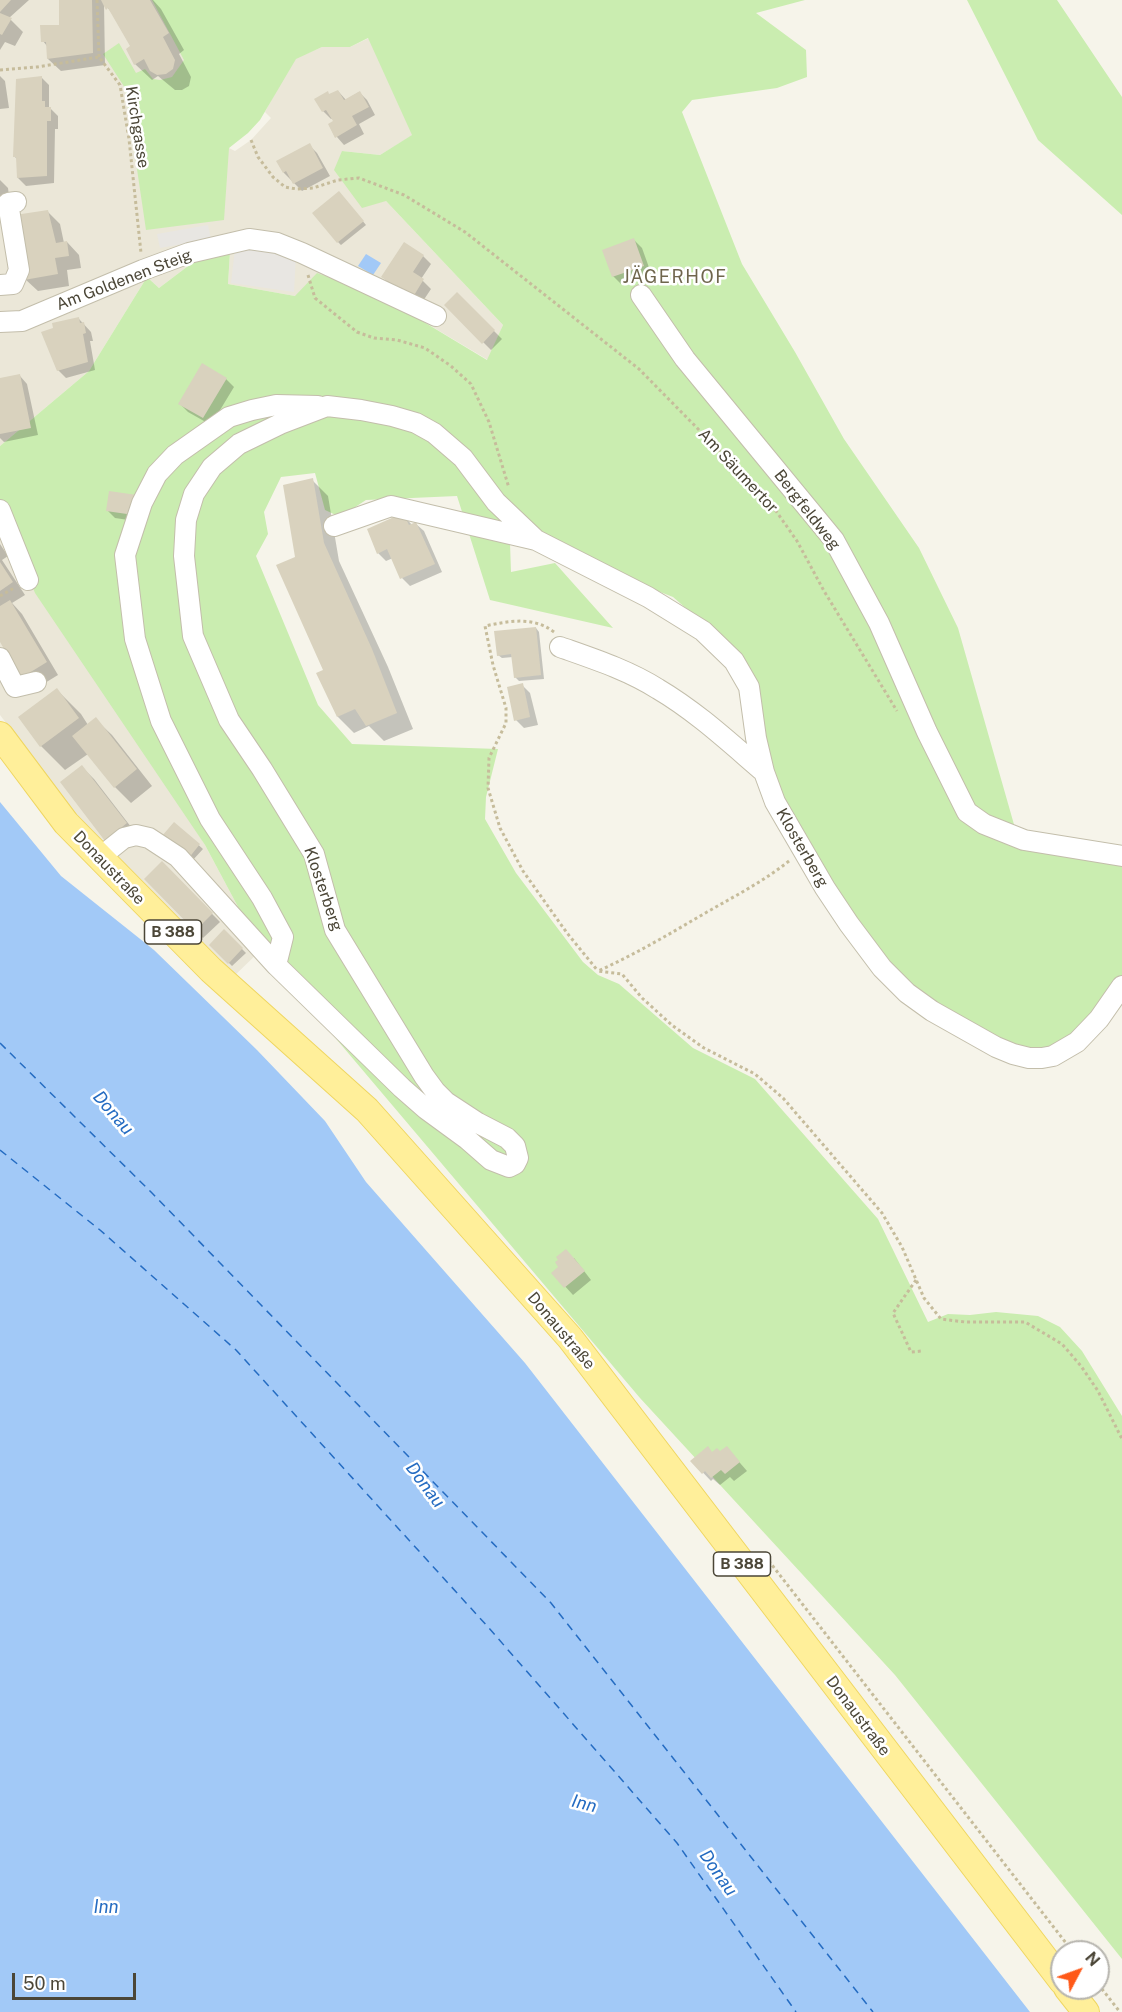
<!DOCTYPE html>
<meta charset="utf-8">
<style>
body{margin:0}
#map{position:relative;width:1122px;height:2012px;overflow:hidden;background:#f6f4ea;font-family:"Public Sans",sans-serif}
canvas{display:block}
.north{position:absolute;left:1050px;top:1940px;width:60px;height:60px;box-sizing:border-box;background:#fff;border:2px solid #b7b5af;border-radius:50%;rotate:49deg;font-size:16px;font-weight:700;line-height:24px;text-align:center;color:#4b4637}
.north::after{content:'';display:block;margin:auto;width:21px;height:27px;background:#ff5918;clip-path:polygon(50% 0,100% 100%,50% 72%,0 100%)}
.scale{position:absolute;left:12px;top:1973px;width:124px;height:27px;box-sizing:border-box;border:3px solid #4b4637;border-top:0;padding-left:8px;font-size:18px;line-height:21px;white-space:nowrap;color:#4b4637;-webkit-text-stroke:4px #fff;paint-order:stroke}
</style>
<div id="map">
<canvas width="1122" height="2012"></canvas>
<div class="north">N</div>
<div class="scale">50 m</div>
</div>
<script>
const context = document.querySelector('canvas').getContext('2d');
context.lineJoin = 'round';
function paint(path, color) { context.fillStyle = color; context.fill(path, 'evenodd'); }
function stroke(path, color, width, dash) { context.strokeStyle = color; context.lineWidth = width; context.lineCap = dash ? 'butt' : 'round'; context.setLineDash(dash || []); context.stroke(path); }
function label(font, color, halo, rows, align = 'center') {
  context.font = font + ' "Public Sans",sans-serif'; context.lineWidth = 5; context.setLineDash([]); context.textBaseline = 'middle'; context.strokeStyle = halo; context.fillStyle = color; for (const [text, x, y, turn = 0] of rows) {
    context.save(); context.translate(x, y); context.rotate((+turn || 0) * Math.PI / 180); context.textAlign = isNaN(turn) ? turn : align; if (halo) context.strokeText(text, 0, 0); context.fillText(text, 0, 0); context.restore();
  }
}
const residential = new Path2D(`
 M0,0h175l54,148 6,3 16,-11 20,-22 -6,-6 16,-30 15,-24 26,-11h28l19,-9 44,97 -33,20 -38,-4 44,50 117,124 -15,35 -109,-65 -84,1 -67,-12 2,-32 -30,5 -41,31 -12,-11 -58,94 -89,75z
 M0,505l205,340 56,105 -29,28 -128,-128 -104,-135z`);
const green = new Path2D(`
 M152,0h653l-49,13 50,37 1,27 -30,11 -85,12 -10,12 60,152 53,88 49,87 75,109 39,80 57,200 -25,-8 -16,-7 9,19 37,11 102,20v113l-22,32 -17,20 -21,15 -24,7 -22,-2 -32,-17 -44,-26 -48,-33 -25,-32 -53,-84 -30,-54 -21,-57 -7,-60 -16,-24 -28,-30 -39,-34 -41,-16 -56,-27 -49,-27 -17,16 1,29 44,-9 58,65 -123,-28 -33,-104 -91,4 -26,17 -15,-7 -10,-37 -34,4 -17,35 4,22 -12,22 62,149 34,39 146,5 -12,48 -1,22 31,54 67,89 15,13 21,9 74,64 62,31 123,140 50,103 20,-8 22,1 26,-3 42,4 22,11 22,24 40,65v543l-227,-284 -255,-277 -379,-448 -56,-105 -170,-252 -35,-88v-59l89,-75 58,-94 12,11 41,-31 30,-5 -2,32 67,12 22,-23 62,22 108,65 16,-35 -117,-124 -24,7 -28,-38 8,-19 38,4 32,-20 -44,-97 -18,9h-28l-26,12 -36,61 -12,13 -19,15 -5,72 -78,10 -21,-142 -22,-34 16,-11 17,30 9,-4 8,10 7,1 12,-3 12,-17z
 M967,0h90l65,97v118l-84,-75z`);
const parking = new Path2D(`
 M208,225l3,14 -51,9 -3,-14z
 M265,247l31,7 -2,38 -63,-9 4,-34z`);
const water = new Path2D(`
 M366,254l15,9 -8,12 -15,-9z
 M0,802l61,74 93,74 103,100 68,71 41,61 159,181 505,649h-1030z`);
const shadow = new Path2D(`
 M0,0h29l-20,18 14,14 -8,14 -10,-4 -5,8z
 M61,0h92l8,9 23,41 -5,4 12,23 -2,9 -7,4h-7l-17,-14 -6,4 -17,-16 -3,-18 -17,-29 -11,-14 1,62 -44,6 -13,-12 -1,-13 -4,-5 18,-14z
 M0,76l5,5 4,27 -9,1z
 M42,78l7,7v22l9,9v13h-3l-1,54 -28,3 -8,-8 -1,-19 -2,-2z
 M338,91l8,9 13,-8 8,8 8,15 -16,9 5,10 -20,11 -7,-8 -2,-15 -2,-4 -2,1 -8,-8 7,-15z
 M309,145l8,8 13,23 -28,15 -18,-18 -6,-12z
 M0,180l8,8 2,16 -10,1z
 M342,196l24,29 -25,20 -3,-3z
 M47,211l13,13 4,19 3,-1 12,13 2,13 -14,2 2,16 -31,5 -13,-12z
 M634,240l8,8 9,25 -30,11 -8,-8z
 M423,256l8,8 -10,15 10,10 -10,15 -30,-19 -8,-8z
 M457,294l45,45 -11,11 -45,-45z
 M79,319l12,13 2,9h-3l5,29 -29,8 -8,-8z
 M20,376l7,8 11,51 -34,7 -4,-4v-59z
 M226,379l8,8 -23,38 -23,-13 -8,-8z
 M312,480l16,16 11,65 49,106 25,62 -29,12 -15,-15 -15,7 -16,-16 -20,-43 7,-4 -29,-112z
 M137,497l5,25 -27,-4 -8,-8z
 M403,515l9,10 4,-1 8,7 18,41 -32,14 -8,-8 -9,-20 -7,3 -8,-8z
 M0,544l8,12 -6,4 23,35 -13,8 10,11 36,61 -23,14 -35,-50z
 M536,628l3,4 5,47 -25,2 -4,-4 -2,-20 -11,1 -4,-3z
 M522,685l8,8 8,32 -14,3 -8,-8z
 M57,690l24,24 7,11 7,-6 17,16 40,51 -21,17 -16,-16 -27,-33 -23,16 -24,-24 -21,-29z
 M82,767l12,12 44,57 -20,16z
 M175,824l28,25 -11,12z
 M162,863l58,59 -17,16 -57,-59z
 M224,931l22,22 -14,13 -21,-21z
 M574,1258l17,22 -18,15 -20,-22z
 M713,1453l21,3 13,15 -13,10 -4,-4 -10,8 -7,-6 -2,2 -19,-20z`);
const ferry = new Path2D(`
 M0,1043l152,150 399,410 322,409
 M0,1150l100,80 136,120 252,277 189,216 119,169`);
const building = new Path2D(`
 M0,0h11l-11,12z
 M59,0h33l1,53 -46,6 -1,-17h-5l-1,-17h19z
 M101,0h49l19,33 -6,4 12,23 -2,9 -7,5 -9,1 -7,-4 -6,-12 -10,6 -8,-16 4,-3 -22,-38 -2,2z
 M0,13l12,5 -10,17 -2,-1z
 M42,76v25h3v6h6v14h-4v55l-30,2 -1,-21h-3l3,-78z
 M338,90l6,10 16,-9 9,16 -17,9 5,9 -22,13 -7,-14 5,-3 -7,-11 -4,2 -8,-13 14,-8 1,3z
 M310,143l13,25 -30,16 -7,-13 -3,2 -7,-12z
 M339,191l25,30 -27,22 -25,-30z
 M48,210l8,33 11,-2 2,15 -14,2 3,16 -34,6 -9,-65z
 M634,238l10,28 -32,11 -10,-27z
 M404,242l20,13 -11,17 11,7 -11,18 -32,-20z
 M457,292l38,38 -13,14 -38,-39z
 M79,317l1,6 4,-1 2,11 -3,1 5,28 -31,9 -16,-39 12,-4 -1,-5z
 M202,363l25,15 -24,40 -25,-14z
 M20,374l11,54 -31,6v-56z
 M313,478l11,65 48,106 25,64 -31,13 -11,-17 -18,8 -21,-44 7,-3 -47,-105 19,-8 -12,-72z
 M109,491l28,4 -3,20 -28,-4z
 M403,513l6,12 7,-3 19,42 -35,15 -13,-30 -10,5 -10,-25z
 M0,562l13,20 -13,9z
 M10,600l37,62 -26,16 -21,-36v-36z
 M536,627l5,48 -27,3 -3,-24 -14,2 -3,-25z
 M523,683l7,34 -16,4 -7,-34z
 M57,688l22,30 -39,29 -22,-30z
 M96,717l41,52 -23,19 -42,-52z
 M82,765l45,58 -22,18 -45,-59z
 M174,822l26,22 -12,15 -26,-23z
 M162,861l51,52 -18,18 -51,-52z
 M224,929l19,19 -15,16 -19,-19z
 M566,1249l19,22 -21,17 -13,-15 7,-6 -3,-5 3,-2 -2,-3z
 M708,1446l4,6 5,-4 3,3 7,-5 13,16 -15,12 -4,-4 -10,8 -6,-7 -3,3 -12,-13z`);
const path = new Path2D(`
 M97,0l2,57
 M0,70l37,-3 62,-10 21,28 9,54 12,114
 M251,140l7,17 15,20 12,10 12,2 16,-1 25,-8 21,-2 45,17 61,37 174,137 130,132 28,40 27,50 73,120
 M308,275l7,23 42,34 17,6 23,2 28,8 26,18 20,18 18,38 20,66
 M0,596l14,-8
 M554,632c-21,-16 -45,-11 -69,-6l8,39 13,43v15l-17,35 -1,30 12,40 23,43 44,62 31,38
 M789,861c-25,20 -54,35 -82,51 -36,21 -71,42 -109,59l24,3 20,24 31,28 31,22 51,26 28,24 99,115 20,34 22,51 17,21 24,3h60l37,22 19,22 17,25 24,48
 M916,1280l-23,33 18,39 11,-1
 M765,1556l308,396
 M1098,1984l22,28`);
const minor = new Path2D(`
 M0,285l13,-1 6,-14 -11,-67 8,-1
 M641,295l44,64 149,181 45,83 48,109 40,80 17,12 40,16 98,16
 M0,322l22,-1 121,-51 46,-17 60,-14 28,4 25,10 134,63
 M0,510l28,70
 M334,526l57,-20 145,34
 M560,647c34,12 68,23 98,42 39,23 72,54 106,83
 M0,658l15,29 21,-5
 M99,858l25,-20 12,-3 13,3 29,19 98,108 126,123 24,21 41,30 24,21 18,7 6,-3 3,-6 -3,-12 -8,-8 -29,-15 -32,-21 -11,-11 -11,-15 -89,-146 -21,-76 -52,-85 -33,-49 -36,-84 -9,-80 2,-36 8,-26 18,-27 27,-23 41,-20 47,-18 34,4 31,6 24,7 18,10 29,25 33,44 40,38 112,57 55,34 31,30 15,26 7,51 8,34 11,30 50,86 24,36 33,44 25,25 25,18 64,36 17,7 16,4h13l11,-2 24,-14 22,-23 23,-33
 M276,965l7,-28 -21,-39 -52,-79 -49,-98 -26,-82 -10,-84 17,-52 15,-29 18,-19 54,-38 23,-7 24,-5 42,1`);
const major = new Path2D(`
 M0,735l66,88 145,147 156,140 203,228 492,643
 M1067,1988l19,24`);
const shields = [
 [173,932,57],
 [742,1564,57]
];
const shieldNames = [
 ["B 388",173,932],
 ["B 388",742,1564]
];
const streetNames = [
 ["Kirchgasse",137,127,81],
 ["Am Goldenen Steig",124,280,-21],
 ["Am Säumertor",738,471,47],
 ["Bergfeldweg",807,510,52],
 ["Klosterberg",802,848,60],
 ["Donaustraße",109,868,46],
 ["Klosterberg",323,889,71],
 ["Donaustraße",561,1331,50],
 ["Donaustraße",858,1716,53]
];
const neighbourhoodNames = [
 ["JÄGERHOF",675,277]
];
const waterNames = [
 ["Donau",113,1113,49],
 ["Donau",425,1485,53],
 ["Inn",584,1804,14],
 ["Donau",718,1873,55],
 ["Inn",106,1907]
];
paint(residential, '#ebe7d8');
paint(green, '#caedb0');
paint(parking, '#e8e6e2');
paint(water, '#a2c9f7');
paint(shadow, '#0003');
stroke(ferry, '#256cc2', 1.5, [8, 6]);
paint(building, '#d9d2be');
stroke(minor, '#c3beab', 22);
stroke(major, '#efd660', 28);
stroke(path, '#c6bc9b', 3, [3, 3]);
stroke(minor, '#fff', 20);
stroke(major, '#ffef9a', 26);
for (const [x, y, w] of shields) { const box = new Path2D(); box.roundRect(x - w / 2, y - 12, w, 24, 4.5); context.fillStyle = '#fff'; context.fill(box); stroke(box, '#4b4637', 1.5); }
label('bold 15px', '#4b4637', null, shieldNames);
label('16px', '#4b4637', '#fff', streetNames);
context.letterSpacing = '1.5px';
label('18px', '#6f664d', '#fff', neighbourhoodNames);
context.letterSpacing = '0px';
label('italic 18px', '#256cc2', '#fff', waterNames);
</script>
